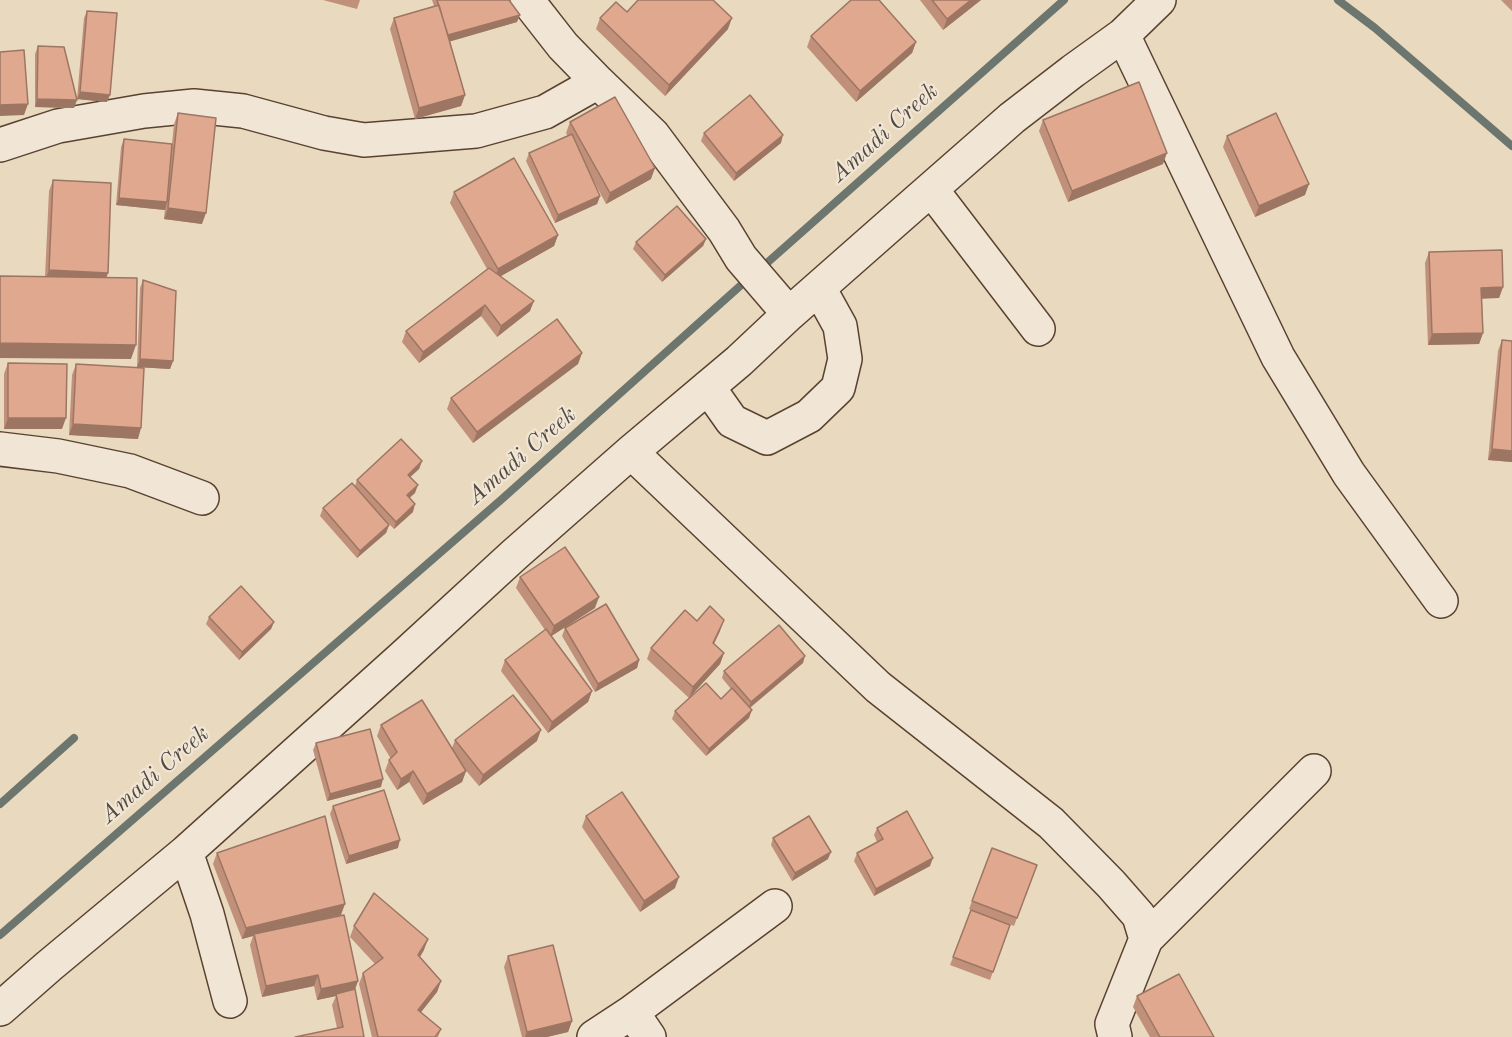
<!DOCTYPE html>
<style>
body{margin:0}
canvas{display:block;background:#e9d9be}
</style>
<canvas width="1512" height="1037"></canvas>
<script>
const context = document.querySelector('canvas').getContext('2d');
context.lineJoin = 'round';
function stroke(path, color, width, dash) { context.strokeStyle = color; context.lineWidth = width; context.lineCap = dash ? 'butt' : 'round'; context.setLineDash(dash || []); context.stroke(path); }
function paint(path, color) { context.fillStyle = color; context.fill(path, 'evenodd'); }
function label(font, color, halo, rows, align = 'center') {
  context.font = font + ' "Old Standard TT",serif'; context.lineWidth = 4.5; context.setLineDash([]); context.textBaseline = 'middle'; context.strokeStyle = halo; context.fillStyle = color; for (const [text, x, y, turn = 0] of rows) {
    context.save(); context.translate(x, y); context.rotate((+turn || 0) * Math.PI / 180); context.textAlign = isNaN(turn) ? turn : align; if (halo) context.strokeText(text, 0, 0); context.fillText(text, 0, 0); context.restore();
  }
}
const stream = new Path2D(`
 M1338,0l37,28 137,118
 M759,270l305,-270
 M0,804l74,-66
 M0,935l502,-436 247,-221`);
const minor = new Path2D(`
 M527,0l36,46 35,36 55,53 71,95 17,28 48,56
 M1123,35l155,322 71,117 92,127
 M0,145l58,-19 86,-15 50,-5 49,5 81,22 40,7 112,-9 69,-19 53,-30
 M931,189l107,140
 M708,387l24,34 35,17 42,-22 29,-28 7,-29 -5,-33 -21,-38
 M0,449l58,7 72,15 72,27
 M631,452l247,235 173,136 60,61 28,32 7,23 -34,85 3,13
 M186,852l21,62 23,87
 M1146,939l168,-168
 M0,1009l49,-43 137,-114 217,-195 111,-102 117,-103 108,-91 50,-47 109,-96 114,-100 61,-47 50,-36 36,-35
 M632,1012l17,25
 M594,1037l38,-25 143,-106`);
const wall = new Path2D(`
 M323,0h37l-3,9z
 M432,0h77l8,22 -67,19 15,54 -4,11 -46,13 -25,-90 4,-11 40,-12z
 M920,0h61l-38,30z
 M1501,0h11v11z
 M87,11l20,91 -30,-3 7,-81z
 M627,12l101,17 -63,67 -69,-67 4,-11z
 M811,36l105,6 -4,11 -56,49 -49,-55z
 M38,46l36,62 -39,-1v-53z
 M178,113l24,111 -38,-5 1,-11v2l-49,-5 5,-58 3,-8 48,5 2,-20z
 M1043,120l120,44 -95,38 -29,-71z
 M570,122l81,57 -45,25 -15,-28 9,20 -3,8 -42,19 -29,-62 3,-8 39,-17 -2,-3z
 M704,133l77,10 -47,38 -33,-40z
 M1227,136l78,59 -50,22 -32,-70z
 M53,180l53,98 25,81 -86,-82 4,-86z
 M454,192l104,43 -4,11 -53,30 29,35 -33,26 -16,-21 -62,47 -17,-21 4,-11 81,-62 -37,-66z
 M706,239l-3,7 -41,36 -29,-33 3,-7z
 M1429,252l74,35 -4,11h-17l1,35 -4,11 -51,1 -3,-82z
 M143,280l30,81 -3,8 -33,-2 3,-79z
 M1502,340l10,1v121l-24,-2 10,-109z
 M582,353l-4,11 -105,79 -26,-34 4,-11z
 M8,363l54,66h-58v-55z
 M76,364l62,75 -69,-4 3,-60z
 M422,461l-3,8 -9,8 5,16 -6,5 4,14 -19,17 -24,-25 19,21 -3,8 -29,25 -37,-42 3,-8 32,-22 2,-6z
 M520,577l75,31 -44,28 41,55 -4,11 -40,31 -47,-62 4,-11 40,-30 -29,-42z
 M209,617l65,5 -3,7 -32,31 -33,-36z
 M697,621l23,10 -6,13 10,9 -4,11 -31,34 -42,-39 4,-11z
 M565,628l74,32 -2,8 -42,24 -33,-56z
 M803,663l-53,45 -1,10 -43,38 -34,-37 3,-8 46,-12 10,-10 -9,-11 2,-7z
 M381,725l71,23 3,-8 82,1 -58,45 -16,-19 3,4 -4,11 -39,23 -14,-23 -12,8 -12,-19 4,-11 2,-1 -14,-23z
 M316,743l65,44 -54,14 -14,-51z
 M333,806l65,42 -52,16 -16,-50z
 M586,816l89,72 -35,24 -58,-85z
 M877,828l53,38 -56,30 -20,-35 3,-8 20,-11 -3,-7z
 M773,838l55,21 -36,22 -21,-36z
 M992,848l45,17 -23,61 -45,-17z
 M217,853l124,62 -28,6 45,60 -3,8 9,48 -27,-9 -5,-23 4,-9 -19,4 -3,-14 -52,11 -12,-52 3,-9 -11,3 -29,-75z
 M971,910l39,15 -20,55 -40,-15z
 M354,926l70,24 -4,7 21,24 -4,11 -16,20 20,17 -3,8h-66l-13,-53 4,-11 12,-9 -25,-27z
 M508,956l64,65 -4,11 -21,5h-25l-18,-70z
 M1137,996l77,41h-64l-17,-30z`);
const shadedWall = new Path2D(`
 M971,0h10l-38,30 4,-11z
 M520,15l-3,7 -72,21 3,-8z
 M732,18l-4,11 -63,67 4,-11z
 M916,42l-4,11 -56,49 4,-11z
 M80,92l30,3 -3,7 -30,-3z
 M465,95l-4,11 -46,13 4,-11z
 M37,99l40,1 -3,8 -39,-1z
 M28,104l-4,11 -24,1v-11z
 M783,135l-2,8 -47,38 2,-8z
 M1167,153l-4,11 -95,38 4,-11z
 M655,168l-4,11 -45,25 4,-11z
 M1309,184l-4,11 -50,22 4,-11z
 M600,196l-3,8 -42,19 3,-8z
 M119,198l48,4 -2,8 -49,-5z
 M168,208l38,5 -4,11 -38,-5z
 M558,235l-4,11 -60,34 4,-11z
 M706,239l-3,7 -41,36 3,-7z
 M49,270l59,3 -4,11 -59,-3z
 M1503,287l-4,11 -22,1 4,-11z
 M534,301l-4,10 -33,26 4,-11z
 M485,305l-4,11 -62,47 4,-11z
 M1483,333l-4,11 -51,1 4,-11z
 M0,343l136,2 -5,14 -131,-1z
 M582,353l-4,11 -105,79 4,-11z
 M140,359l33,2 -3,8 -33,-2z
 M8,418h58l-4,11h-58z
 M73,424l68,4 -3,11 -69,-4z
 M1492,449l20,2v11l-24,-2z
 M422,461l-3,8 -14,13 3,-7z
 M418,485l-3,8 -11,10 3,-8z
 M415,504l-2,8 -19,17 2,-7z
 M389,525l-3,8 -29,25 3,-7z
 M599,597l-4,11 -45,29 4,-11z
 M724,620l-4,11 -11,23 4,-11z
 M274,622l-3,7 -32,31 3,-8z
 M724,653l-4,11 -31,34 4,-11z
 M805,656l-2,7 -55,46 3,-7z
 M639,660l-2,8 -42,24 3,-8z
 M592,691l-4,11 -40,31 4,-11z
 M752,710l-3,8 -43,38 3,-7z
 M541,730l-4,11 -58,45 4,-11z
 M413,771l-4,11 -12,8 4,-11z
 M466,771l-4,11 -39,23 4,-11z
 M383,779l-2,8 -54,14 3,-7z
 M400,840l-2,8 -52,16 3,-8z
 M831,852l-3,7 -36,22 3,-8z
 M933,858l-3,8 -56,30 2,-7z
 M679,877l-4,11 -35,24 4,-11z
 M345,904l-4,11 -86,20 -1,-1 -1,2 -11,3 4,-11z
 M428,939l-4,11 -10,16 4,-11z
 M318,975l-4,11 -52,11 4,-11z
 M358,981l-4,11 -18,2v2l-19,4 4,-11z
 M441,981l-4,11 -23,29 4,-11z
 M572,1021l-4,11 -21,5h-22l2,-5z`);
const building = new Path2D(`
 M437,0h72l11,15 -72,20z
 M638,0h75l19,18 -63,67 -69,-67 16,-16 11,10z
 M851,0h28l37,42 -56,49 -49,-55z
 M932,0h39l-24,19z
 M439,5l26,90 -46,13 -25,-90z
 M87,11l30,2 -7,82 -30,-3z
 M38,46l26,1 13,53 -40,-1z
 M24,50l4,54 -28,1v-53z
 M1139,82l28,71 -95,38 -29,-71z
 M750,95l33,40 -47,38 -32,-40z
 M615,97l40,71 -45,25 -40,-71z
 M178,113l38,5 -10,95 -38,-5z
 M1276,113l33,71 -50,22 -32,-70z
 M572,134l28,62 -42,19 -29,-62z
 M124,139l48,5 -5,58 -48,-4z
 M514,158l44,77 -60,34 -44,-77z
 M53,180l58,3 -3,90 -59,-3z
 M677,206l29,33 -41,36 -29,-33z
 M1502,250l1,37 -22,1 2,45 -51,1 -3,-82z
 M489,268l45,33 -33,25 -16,-21 -62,47 -17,-21z
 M0,276l137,2 -1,67 -136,-2z
 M143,280l33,11 -3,70 -33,-2z
 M557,319l25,34 -105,79 -26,-34z
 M1502,340l10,1v110l-20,-2z
 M8,363l59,1 -1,54h-58z
 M76,364l68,4 -3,60 -68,-4z
 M401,439l21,22 -14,14 10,10 -11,10 8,9 -19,18 -39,-42z
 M352,483l37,42 -29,26 -37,-43z
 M565,547l34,50 -45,29 -34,-49z
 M241,586l33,36 -32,30 -33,-35z
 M606,604l33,56 -41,24 -33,-56z
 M710,606l14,14 -11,23 11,10 -31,34 -42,-39 34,-38 12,11z
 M779,625l26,31 -54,46 -27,-31z
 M546,629l46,62 -40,31 -47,-62z
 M706,683l15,16 11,-11 20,22 -43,39 -34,-38z
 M513,695l28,35 -58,45 -28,-35z
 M422,700l44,71 -39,23 -14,-23 -12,8 -12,-19 8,-8 -16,-27z
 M370,729l13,50 -53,15 -14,-51z
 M384,790l16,50 -51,16 -16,-50z
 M622,792l57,85 -35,24 -58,-85z
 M907,811l26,47 -57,31 -19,-36 26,-14 -6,-11z
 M325,816l20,88 -99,24 -29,-75z
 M809,816l22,36 -36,21 -22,-35z
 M992,848l45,17 -20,53 -45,-17z
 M374,893l54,46 -10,16 23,26 -23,29 23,19 -6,8h-57l-15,-64 20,-15 -29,-32z
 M971,910l39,15 -17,47 -40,-15z
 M344,915l14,66 -37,8 -3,-14 -52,11 -12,-52z
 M553,945l19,76 -45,11 -19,-76z
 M1179,974l35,63h-54l-23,-41z
 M355,989l9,48h-69l48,-10 -7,-33z`);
const waterNames = [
 ["Amadi Creek",885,133,-42],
 ["Amadi Creek",522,456,-41],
 ["Amadi Creek",155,775,-41]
];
stroke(stream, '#6d756f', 8);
stroke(minor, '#594230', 36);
stroke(minor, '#f1e6d5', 33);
paint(wall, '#c1907a');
paint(shadedWall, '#9d7663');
paint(building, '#e0a88e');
stroke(building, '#9d7663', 1.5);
label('italic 24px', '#514a41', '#f1e6d5', waterNames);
</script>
